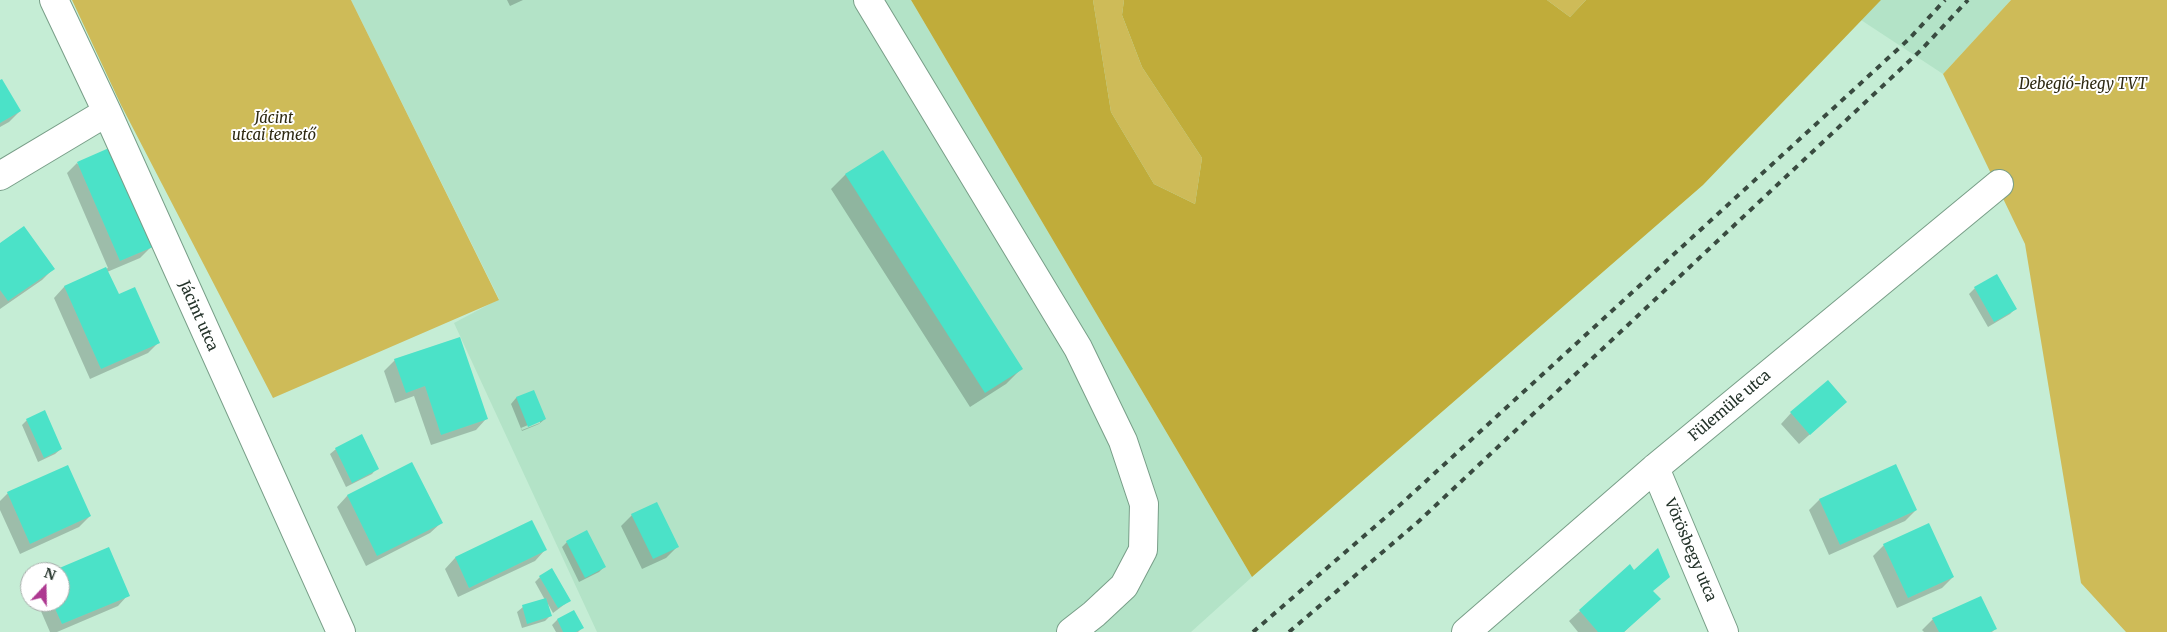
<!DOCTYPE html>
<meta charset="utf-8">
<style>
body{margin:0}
#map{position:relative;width:2167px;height:632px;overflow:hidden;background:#c5edd5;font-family:Merriweather,serif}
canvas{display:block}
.north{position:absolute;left:20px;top:562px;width:50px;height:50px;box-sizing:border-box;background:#fff;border:1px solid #a7adaa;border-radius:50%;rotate:21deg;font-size:14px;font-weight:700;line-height:20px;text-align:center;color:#24332a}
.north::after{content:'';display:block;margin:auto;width:18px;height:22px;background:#ae3991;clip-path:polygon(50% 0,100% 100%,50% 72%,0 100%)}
</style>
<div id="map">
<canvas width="2167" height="632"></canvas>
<div class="north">N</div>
</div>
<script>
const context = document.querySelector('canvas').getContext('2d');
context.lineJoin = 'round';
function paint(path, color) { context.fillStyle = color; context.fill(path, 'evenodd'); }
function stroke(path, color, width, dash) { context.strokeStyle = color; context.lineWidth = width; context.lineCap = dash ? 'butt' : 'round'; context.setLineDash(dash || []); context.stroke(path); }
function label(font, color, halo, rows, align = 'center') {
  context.font = font + ' Merriweather,serif'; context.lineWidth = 4; context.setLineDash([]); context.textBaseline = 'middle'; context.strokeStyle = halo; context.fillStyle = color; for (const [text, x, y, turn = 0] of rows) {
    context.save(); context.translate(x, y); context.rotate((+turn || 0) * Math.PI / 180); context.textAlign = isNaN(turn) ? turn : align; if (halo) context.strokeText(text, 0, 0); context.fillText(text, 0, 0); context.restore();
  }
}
const built = new Path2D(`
 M351,0h560l341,577 -61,55h-594l-143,-309 45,-24z
 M1881,0h130l-68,74 -82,-54z`);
const green = new Path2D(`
 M72,0h279l148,300 -226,98 -152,-293z
 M1093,0h31l-2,15 20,52 60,91 -7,46 -41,-20 -43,-72z
 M1547,0h39l-16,17z
 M2011,0h156v632h-41l-45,-49 -56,-339 -82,-170z`);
const forest = new Path2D(`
 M911,0h182l18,112 43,72 41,20 7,-46 -60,-91 -20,-52 2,-15h423l23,17 16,-17h295l-178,185 -451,392z`);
const shadow = new Path2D(`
 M507,0h16l-13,6z
 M0,81l20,30 -11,11 -9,5z
 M882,152l139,217 -15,15 -36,23 -139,-218 14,-14z
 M77,163l74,84 -11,11 -33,14 11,24 40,47 -10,10 -58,26 -36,-81 10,-11 44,-19 -41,-95z
 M0,244l53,25 -11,11 -42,29z
 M1975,288l40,21 -5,5 -22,13 -19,-33z
 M395,360l91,59 -10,11 -45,15 -17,-49 -19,7 -11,-32z
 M533,392l12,27 -6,5 -17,7 -11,-27 5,-6zM540,420v3l-18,7 -1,-2z
 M1846,402l-47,42 -18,-20 10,-11z
 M27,420l34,29 -6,5 -17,8 -16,-37z
 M336,449l41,19 -5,6 -26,13 -16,-33z
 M412,464l29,59 -11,10 -64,33 -29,-59 10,-11z
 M8,493l82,23 -11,11 -59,27 -20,-44v-9z
 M1819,500l97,10 -11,11 -76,34 -20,-45z
 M632,515l45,32 -11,11 -24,11 -21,-43z
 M532,522l13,28 -10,11 -77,36 -13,-28 10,-11z
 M567,542l37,25 -5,5 -20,10 -17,-35z
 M1884,545l69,32 -11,11 -45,20 -24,-52z
 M108,548l20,47 -10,11 -61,26h-7l-13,-30h23v-30h-7z
 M1630,566l29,33 -35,33h-46l-9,-11z
 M540,577l29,24 -16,12 -5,-9 2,12 -5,5 -23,7 -5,-16 6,-5 22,-7 -10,-18z
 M574,612l8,16 -4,4h-22l-4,-7 5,-5z
 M1933,619l62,10 -3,3h-68l-2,-2z`);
const building = new Path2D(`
 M2,79l19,32 -21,12v-43z
 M109,148l44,99 -33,14 -43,-99z
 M883,150l140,219 -38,24 -140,-219z
 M24,226l31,43 -47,32 -8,-11v-47z
 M106,267l13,27 16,-7 25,56 -59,26 -37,-83z
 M1997,274l20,35 -23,13 -20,-35z
 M460,337l28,82 -47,16 -16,-49 -19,7 -12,-34z
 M1828,380l19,22 -37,33 -20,-23z
 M534,390l12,29 -18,8 -12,-30z
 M45,410l17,39 -18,9 -18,-39z
 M362,434l17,35 -27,14 -17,-35z
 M412,462l31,61 -66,33 -30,-61z
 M1896,464l21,46 -77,35 -21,-46z
 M68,465l23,51 -61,28 -23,-52z
 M657,502l22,45 -26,12 -22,-45z
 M532,520l15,30 -78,38 -14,-31z
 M1929,523l25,54 -46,21 -25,-54z
 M587,530l19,37 -21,11 -19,-37z
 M109,547l21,49 -68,28 -10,-22h8v-30h-10z
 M1658,548l12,29 -17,14 8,8 -37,33h-26l-19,-22 51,-46 4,6z
 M552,568l19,33 -13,7 -19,-32z
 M1981,596l16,33 -7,3h-51l-7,-14z
 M546,598l6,18 -25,8 -5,-19z
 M574,610l10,18 -8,4h-13l-6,-13z`);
const street = new Path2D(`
 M54,0l53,112 234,520
 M868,0l210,348 45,93 21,63 -1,46 -19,36 -30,28 -23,18
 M0,176l107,-64
 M1655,468l69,164
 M1466,632l189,-164 344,-284`);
const rail = new Path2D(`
 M1253,632l148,-128 508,-465 36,-39
 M1289,632l130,-111 502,-471 47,-50`);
const parkNames = [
 ["Debegió-hegy TVT",2083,85],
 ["Jácint",274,119],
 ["utcai temető",274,136]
];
const streetNames = [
 ["Jácint utca",198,316,66],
 ["Fülemüle utca",1730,406,-40],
 ["Vörösbegy utca",1690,550,67]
];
paint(built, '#b3e3c7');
paint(green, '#cebb58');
paint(forest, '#c0ac3a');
paint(shadow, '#0003');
paint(building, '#4be2c8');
stroke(street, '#789e88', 30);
stroke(street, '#fff', 28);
stroke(rail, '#394b40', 4, [6, 6]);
label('italic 15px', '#2e2912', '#fff', parkNames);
label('15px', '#24332a', '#fff', streetNames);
</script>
